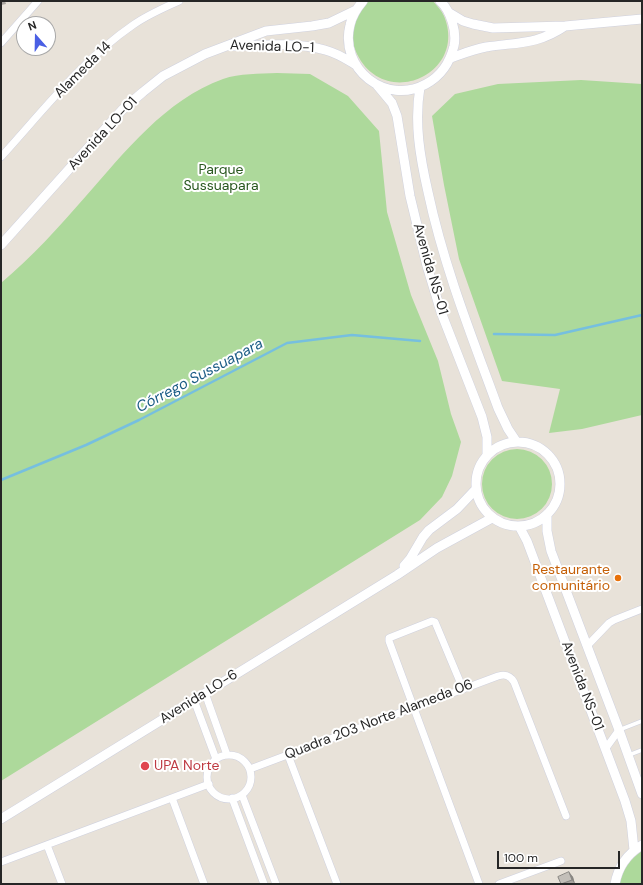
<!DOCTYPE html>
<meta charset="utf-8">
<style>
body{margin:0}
#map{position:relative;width:643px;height:885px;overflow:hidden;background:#e8e2d9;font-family:"DM Sans",sans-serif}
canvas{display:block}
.frame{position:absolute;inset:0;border:2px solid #262626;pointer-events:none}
.north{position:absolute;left:16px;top:16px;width:40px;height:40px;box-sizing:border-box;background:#fff;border:1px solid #a8a8a8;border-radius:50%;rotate:340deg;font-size:11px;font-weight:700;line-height:16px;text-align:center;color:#262626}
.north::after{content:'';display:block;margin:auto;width:14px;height:18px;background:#4a5fe4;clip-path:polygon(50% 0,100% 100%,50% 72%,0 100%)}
.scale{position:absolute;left:497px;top:851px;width:123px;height:18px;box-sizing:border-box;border:2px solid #262626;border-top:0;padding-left:5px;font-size:12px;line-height:14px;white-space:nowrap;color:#262626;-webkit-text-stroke:3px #fff;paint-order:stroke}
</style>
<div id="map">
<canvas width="643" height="885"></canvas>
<div class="frame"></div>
<div class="north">N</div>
<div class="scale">100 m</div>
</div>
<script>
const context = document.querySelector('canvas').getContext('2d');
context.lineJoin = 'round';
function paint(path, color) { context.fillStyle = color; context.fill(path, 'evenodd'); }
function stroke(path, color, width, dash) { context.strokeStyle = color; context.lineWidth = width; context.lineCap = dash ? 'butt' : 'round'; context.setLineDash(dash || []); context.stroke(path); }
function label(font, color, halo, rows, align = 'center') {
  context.font = font + ' "DM Sans",sans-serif'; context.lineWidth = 4; context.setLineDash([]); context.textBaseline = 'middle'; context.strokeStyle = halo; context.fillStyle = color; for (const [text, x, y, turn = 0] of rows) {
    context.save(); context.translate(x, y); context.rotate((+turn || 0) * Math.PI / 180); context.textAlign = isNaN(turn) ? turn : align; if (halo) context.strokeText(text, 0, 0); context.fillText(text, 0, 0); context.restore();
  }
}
const green = new Path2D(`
 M368,1h65c4,5 9,10 11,15 24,58 -59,95 -87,38 -10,-20 -1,-37 11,-53z
 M277,73l33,1 38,22 31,35 8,81 24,83 27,66 13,53 10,28 -9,34 -10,21 -22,23 -419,261v-498c31,-26 58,-56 85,-87 39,-44 79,-96 137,-117 17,-6 36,-5 54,-6z
 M581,80l61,4v331l-60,14 -33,4 11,-44 -58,-8 -43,-122 -15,-74 -12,-69 23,-22 43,-10z
 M482 484a35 35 0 1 1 70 0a35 35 0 1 1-70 0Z
 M642,851v33h-23c4,-15 11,-25 23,-33z`);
const stream = new Path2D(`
 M494,334l61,1 87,-20
 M1,480l85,-35 53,-25 148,-77 65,-8 68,6`);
const service = new Path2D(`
 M619,730l23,-9
 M629,755l13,-5`);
const minor = new Path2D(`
 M1,43l37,-42
 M1,157c41,-45 81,-97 132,-132 14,-10 30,-17 46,-24
 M587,646l22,-23 5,-3 28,-11
 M463,689l-28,-67 -3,-1 -43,17v3l90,243
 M205,693l22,62
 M194,700l22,59
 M606,748l13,-18
 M207 777a22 22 0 1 1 44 0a22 22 0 1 1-44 0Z
 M288,755l49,129
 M250,769l248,-93c7,-2 12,-1 16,6l52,134
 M242,795l34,89
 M172,798l32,86
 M232,798l32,86
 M47,845l15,39
 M1,862l208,-78
 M499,884l62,-23`);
const tertiary = new Path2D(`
 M363,1c-6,7 -11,15 -13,24 -11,44 36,81 76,59 15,-8 24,-22 28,-38 3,-14 -3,-35 -14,-45
 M448,12l15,9 10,3 20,4 72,-2 77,-7
 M233,46c30,-1 63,-4 92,4 12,3 21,9 31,15
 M451,58c11,-4 23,-9 35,-11 32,-5 51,-2 79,-21
 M377,85l15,18 5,13 13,80 17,70 14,46 41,105 5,20v17
 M420,87c-6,36 0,70 8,105 16,75 44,145 70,216l10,21 8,12
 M1,245l121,-135 21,-18 20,-16 42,-22 61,-23 46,-5 17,-3 27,-13
 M476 484a42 42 0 1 1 84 0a42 42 0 1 1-84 0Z
 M547,514v17l4,20 68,179 23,64
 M519,526l8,15 98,260 6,20 3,29
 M404,566l6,-7 13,-22 6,-7 28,-21 19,-20
 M1,819l396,-244 40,-27 55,-30
 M615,884c3,-17 12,-30 27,-39`);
const wall = new Path2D(`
 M1,1h4l1,3 -5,1z
 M569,872l4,5 2,7h-14z`);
const shadedWall = new Path2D(`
 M569,872l4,5 2,7 -3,-4z`);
const building = new Path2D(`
 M569,872l3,8 -11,4 -3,-7z`);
const markers = [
 [618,578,4,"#e8710a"],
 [145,766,5,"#e0444e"]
];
const streetNames = [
 ["Avenida LO-1",272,47,2],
 ["Alameda 14",83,70,-45],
 ["Avenida LO-01",103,134,-47],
 ["Avenida NS-01",430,269,74],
 ["Avenida NS-01",582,686,69],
 ["Avenida LO-6",199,697,-32],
 ["Quadra 203 Norte Alameda 06",379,720,-21]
];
const parkNames = [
 ["Parque",221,170],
 ["Sussuapara",221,186]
];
const foodNames = [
 ["Restaurante",610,570],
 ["comunitário",610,586]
];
const healthNames = [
 ["UPA Norte",154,766]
];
const waterNames = [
 ["Córrego Sussuapara",200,376,-28]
];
paint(green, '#add99b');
stroke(stream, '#76bfdf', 2.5);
stroke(service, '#cfd1de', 5);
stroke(minor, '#cfd1de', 8);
stroke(tertiary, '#cfd1de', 10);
stroke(service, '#fff', 3.5);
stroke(minor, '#fff', 7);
stroke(tertiary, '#fff', 9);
paint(wall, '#a8a49f');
paint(shadedWall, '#888682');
paint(building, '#c3bfb9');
stroke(building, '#888682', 1);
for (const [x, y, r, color] of markers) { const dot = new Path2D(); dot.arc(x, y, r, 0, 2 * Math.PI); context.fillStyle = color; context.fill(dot); stroke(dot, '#fff', 1.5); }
label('14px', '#262626', '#fff', streetNames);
label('14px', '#2a5920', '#fff', parkNames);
label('14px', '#c56008', '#fff', foodNames, 'right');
label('14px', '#be3a42', '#fff', healthNames, 'left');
label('italic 15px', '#1b5c85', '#fff', waterNames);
</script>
